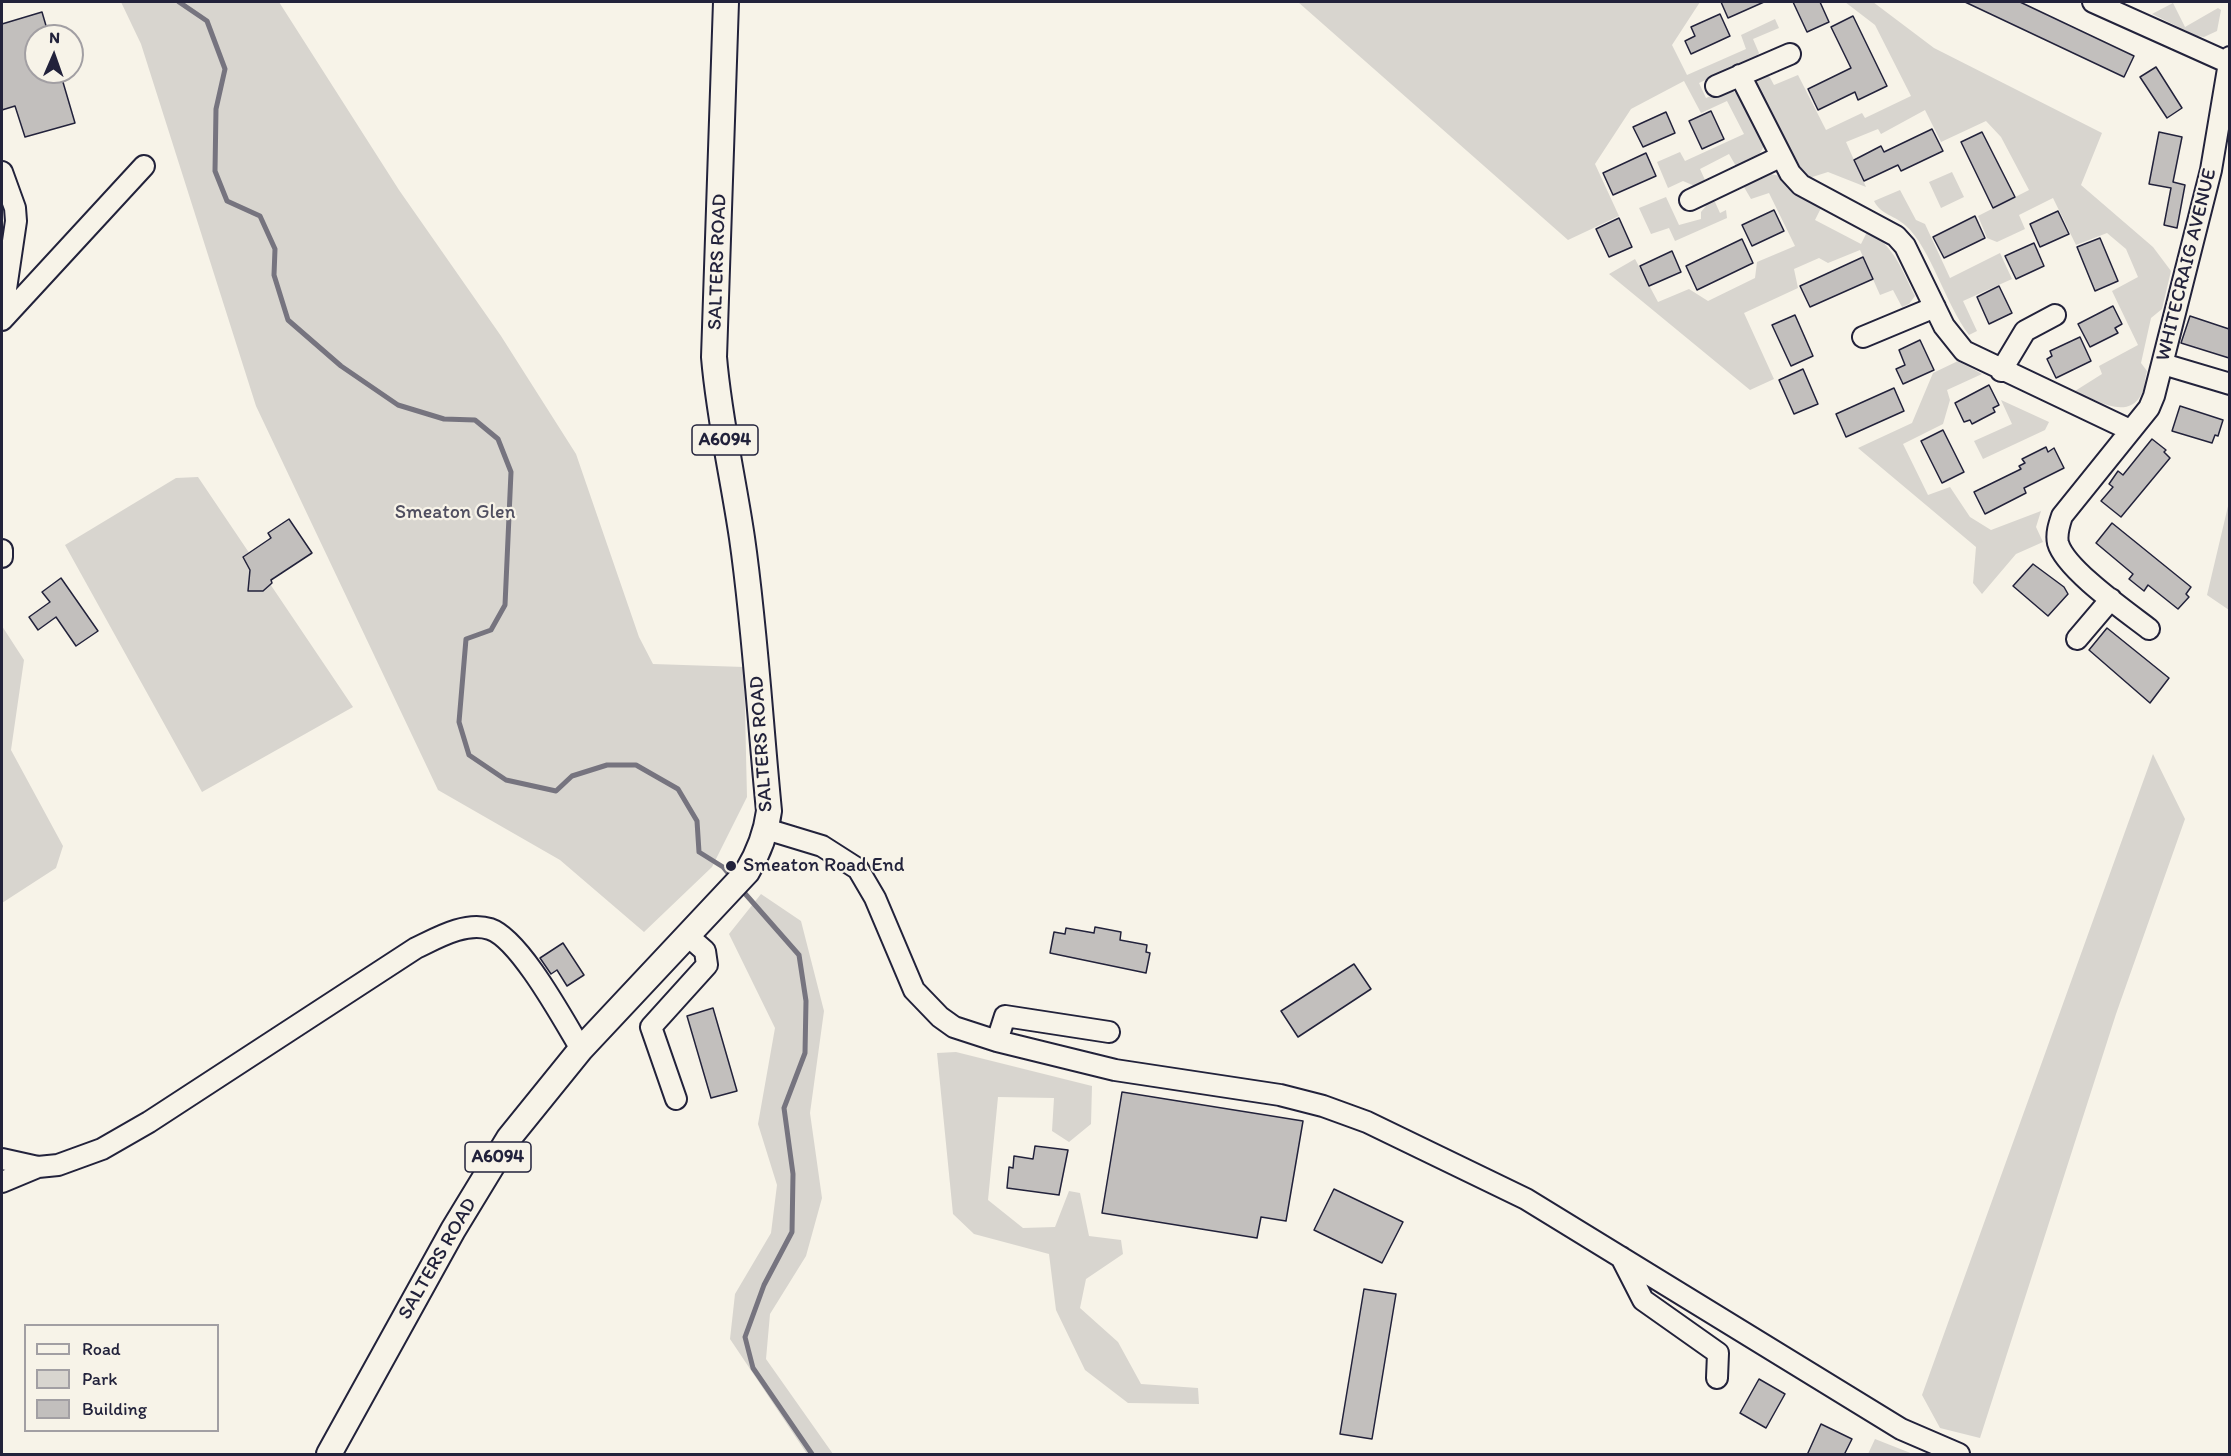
<!DOCTYPE html>
<style>
body{margin:0}
#map{position:relative;width:2231px;height:1456px;overflow:hidden;background:#f7f3e8;font-family:Itim,sans-serif}
canvas{display:block}
.frame{position:absolute;inset:0;border:3px solid #22223b;pointer-events:none}
.legend{position:absolute;left:24px;top:1324px;width:195px;height:108px;box-sizing:border-box;background:#f7f3e8;border:2px solid #a29fa3;margin:0;padding:8px 10px;list-style:none;font-size:18px;color:#22223b}
.legend li{display:flex;align-items:center;gap:12px;height:30px}
.legend b{width:30px;border:2px solid #a29fa3}
.north{position:absolute;left:24px;top:24px;width:60px;height:60px;box-sizing:border-box;background:#f7f3e8;border:2px solid #a29fa3;border-radius:50%;rotate:2deg;font-size:16px;font-weight:700;line-height:24px;text-align:center;color:#22223b}
.north::after{content:'';display:block;margin:auto;width:21px;height:27px;background:#22223b;clip-path:polygon(50% 0,100% 100%,50% 72%,0 100%)}
</style>
<div id="map">
<canvas width="2231" height="1456"></canvas>
<div class="frame"></div>
<ul class="legend">
<li><b style="height:8px;background:#f7f3e8"></b>Road</li>
<li><b style="height:16px;background:#d8d5cf"></b>Park</li>
<li><b style="height:16px;background:#c2bfbd"></b>Building</li>
</ul>
<div class="north">N</div>
</div>
<script>
const context = document.querySelector('canvas').getContext('2d');
context.lineJoin = 'round';
function paint(path, color) { context.fillStyle = color; context.fill(path, 'evenodd'); }
function stroke(path, color, width, dash) { context.strokeStyle = color; context.lineWidth = width; context.lineCap = dash ? 'butt' : 'round'; context.setLineDash(dash || []); context.stroke(path); }
function label(font, color, halo, rows, align = 'center') {
  context.font = font + ' Itim,sans-serif'; context.lineWidth = 4.5; context.setLineDash([]); context.textBaseline = 'middle'; context.strokeStyle = halo; context.fillStyle = color; for (const [text, x, y, turn = 0] of rows) {
    context.save(); context.translate(x, y); context.rotate((+turn || 0) * Math.PI / 180); context.textAlign = isNaN(turn) ? turn : align; if (halo) context.strokeText(text, 0, 0); context.fillText(text, 0, 0); context.restore();
  }
}
const green = new Path2D(`
 M121,2h158l120,188 102,146 75,118 63,183 14,27 91,3 3,130 -35,70 -68,65 -84,-72 -122,-70 -182,-384 -115,-362z
 M1298,2h402l-28,43 15,30 59,-26 -5,-14 34,-16 4,9 -26,11 6,14 -2,3 -58,27 7,15 20,-8 15,4 23,48c-1,15 -15,20 -27,26l-8,-14 -29,15 5,11 -2,5 -6,2 -14,-6 -15,7 -11,-26 23,-10 5,9 59,-27 -17,-33 -26,12 -17,-32 -53,28 -36,55 24,52 -51,24z
 M1845,2h28l61,46 168,85 -21,52 72,62 18,24 -9,38 -11,9 -10,45 6,8c-2,7 -2,18 -6,24 -14,26 -47,4 -66,-4l27,-17 -3,-8 39,-21 -26,-54 26,-14 -12,-28 -19,-16 -31,12 -23,-47 -34,17 6,14 -28,13 -10,-4 -9,-22 51,-26 -28,-53 -15,-16 -45,21 -16,-32 -44,24 -3,-5 -32,13 20,45 -38,-15 -22,7 -12,-13 -40,-84 1,-5 11,-7 8,15 24,-10 28,55 36,-17 3,5 46,-22 -36,-71z
 M2173,3l12,24 33,-19 3,2 -4,21 -13,6 -7,-1 -45,-22z
 M1952,172l12,25 -23,11 -12,-26z
 M1766,173l14,3 20,19 22,11 -7,14 46,24 7,-14c27,18 33,38 47,66l-6,8 -7,3 -9,-17 -13,5 -20,-45 -32,13 -9,-5 -25,11 4,19 -54,25 30,66 -24,11 -141,-116 26,-15 23,43 31,-13 19,12 47,-23 2,-16 38,-16 -26,-53 -18,6 -7,-12 2,-5z
 M1900,190l16,30 9,4 25,54 50,-25 12,26 -49,22 14,30 -8,4c-23,-30 -39,-88 -63,-109 -11,-11 -24,-10 -32,-25z
 M1666,197l13,28 22,-6v-7l9,-11 5,1 5,11 6,-3 1,8 -52,23 -6,-13 -18,6 -12,-26z
 M1958,361l24,13 -35,16 3,10 -7,24 -40,20 25,51 22,-8 20,30 21,13 50,-19 -5,16 7,15 -27,12 -34,40 -9,-11 3,-36 -118,-99 54,-25 21,-50z
 M2001,400l48,22 -4,8 -62,29 -9,-18 38,-17z
 M198,477l155,230 -151,85 -137,-247 111,-67z
 M2229,502l1,108h-1l-22,-15z
 M2,626l22,34 -13,90 52,96 -7,22 -54,35z
 M2153,754l32,65 -69,195 -136,424 -40,-10 -18,-33z
 M761,894l40,27 23,90 -14,102 12,85 -16,58 -36,58 -4,45 67,95h-26l-77,-115 5,-45 36,-61 6,-48 -19,-61 17,-96 -46,-94z
 M956,1052l136,34 -1,38 -22,18 -17,-11 2,-33 -56,-1 -10,103 35,28 32,-1 14,-36 11,2 9,43 32,4 2,14 -37,25 -6,29 38,34 23,42 57,4 1,16 -71,-1 -43,-33 -29,-60 -7,-56 -75,-20 -21,-20 -16,-161z
 M1875,1439l38,15h-45z`);
const stream = new Path2D(`
 M179,2l28,19 18,48 -9,40 -1,62 12,30 33,15 15,33 -1,26 14,45 53,46 57,39 46,14 31,1 23,19 13,33 -6,133 -14,25 -25,9 -7,83 10,33 37,25 50,11 16,-15 35,-11h29l42,24 19,32 2,31 24,15 10,12
 M741,889l58,66 7,46 -1,52 -21,55 9,66 -1,58 -28,53 -19,52 8,31 59,86`);
const building = new Path2D(`
 M1721,2h43l-36,16z
 M1793,2h27l9,20 -22,10z
 M1965,2h55l114,54 -10,21z
 M42,12l7,24h-13v36h24l15,51 -50,14 -10,-31 -13,4v-86z
 M1720,14l10,22 -39,18 -6,-13 10,-5 -4,-9z
 M1853,16l34,70 -29,14 -3,-8 -37,18 -10,-21 43,-21 -20,-41z
 M2156,67l26,41 -15,10 -27,-41z
 M1711,111l13,28 -22,10 -13,-28z
 M1666,112l9,21 -32,14 -10,-20z
 M1932,129l11,22 -42,20 -3,-6 -34,16 -10,-21 27,-14 3,6z
 M1982,132l33,65 -22,11 -32,-66z
 M2159,132l23,5 -9,45 12,3 -8,43 -13,-3 7,-37 -22,-4z
 M1646,153l10,23 -43,19 -10,-22z
 M1774,210l10,21 -32,15 -10,-21z
 M2058,211l11,23 -29,13 -10,-23z
 M1975,216l10,22 -41,20 -11,-21z
 M1619,218l13,29 -23,10 -13,-28z
 M2100,238l18,43 -23,10 -18,-44z
 M1742,239l11,24 -56,27 -11,-24z
 M2034,243l10,23 -28,13 -11,-23z
 M1672,251l9,21 -32,14 -9,-20z
 M1863,257l10,22 -63,28 -10,-21z
 M1999,286l13,27 -23,11 -12,-27z
 M2113,306l9,18 -7,4 3,5 -28,14 -12,-23z
 M1795,315l18,41 -22,10 -19,-41z
 M2190,316l39,13v29l-48,-15z
 M2080,337l11,24 -35,17 -9,-19 5,-3 -2,-5z
 M1920,340l14,30 -31,14 -7,-15 9,-4 -6,-15z
 M1803,369l15,35 -24,10 -15,-34z
 M1989,385l10,20 -6,3 2,4 -23,12 -2,-4 -6,2 -9,-19z
 M1894,388l10,23 -58,26 -10,-23z
 M2180,406l43,14 -5,16 -3,-1 -3,8 -40,-12z
 M1943,430l21,42 -22,11 -21,-42z
 M2152,439l14,11 -2,2 6,6 -49,59 -20,-16 12,-14 -4,-3 9,-13 5,4z
 M2046,447l2,5 6,-4 10,20 -40,20 2,5 -41,21 -11,-22 47,-23 -2,-3 6,-3 -3,-4z
 M289,519l23,34 -41,27 1,3 -9,8h-15l2,-21 -7,-13 28,-19 -3,-5z
 M2112,523l79,64 -5,7 3,3 -11,12 -30,-24 -4,6 -15,-12 4,-5 -37,-31z
 M2033,564l31,23 4,7 -20,22 -35,-30z
 M61,578l37,53 -22,15 -20,-29 -18,13 -9,-13 21,-15 -8,-10z
 M2107,628l62,50 -19,25 -61,-53z
 M1095,927l26,5 -1,8 27,5 -1,7 4,1 -4,20 -96,-20 4,-21 11,2 1,-6 28,5z
 M563,943l21,32 -17,11 -10,-16 -6,4 -11,-16z
 M1354,964l17,25 -73,48 -17,-26z
 M713,1008l24,83 -26,7 -24,-82z
 M1122,1092l181,29 -17,100 -25,-4 -4,21 -155,-25z
 M1035,1146l33,4 -9,45 -52,-7 2,-21 4,1 1,-12 19,3z
 M1334,1189l69,33 -21,41 -68,-33z
 M1364,1289l32,5 -24,145 -32,-5z
 M1759,1379l26,15 -19,34 -26,-15z
 M1821,1424l31,15 -8,16h-37z`);
const minor = new Path2D(`
 M2093,2l136,61
 M1740,75l50,98 11,12 95,51 9,10 39,80 20,25 166,79
 M1716,86l74,-32
 M2,172l13,36 1,13 -14,95
 M1690,200l90,-43
 M2,320l142,-154
 M1863,337l72,-30
 M2163,364l67,20
 M2001,371l24,-40 30,-16
 M2,550v7
 M2149,629c-22,-17 -84,-60 -91,-86 -2,-9 1,-18 4,-27l87,-108 5,-12 57,-226 19,-113
 M2077,639l34,-40
 M766,829l56,17 36,23 17,29 39,92 26,27 14,10 43,14 118,29 165,25 43,11 44,16 159,77 375,230 58,25
 M997,1041l8,-25 104,16
 M676,1099l-25,-72 56,-62 -2,-14 -17,-15
 M2,1159l36,8
 M2,1182l36,-15 20,-2 44,-16 47,-27 267,-174c21,-10 50,-27 74,-19 30,10 74,92 91,120
 M1621,1257l22,43 75,53 -1,25`);
const major = new Path2D(`
 M329,1454l124,-224 56,-92 72,-89 166,-177c12,-20 19,-38 22,-61 -9,-91 -14,-183 -27,-273 -9,-61 -23,-120 -28,-181l12,-355`);
const markers = [
 [731,866,6,"#22223b"]
];
const shields = [
 [725,440,66],
 [498,1157,66]
];
const shieldNames = [
 ["A6094",725,440],
 ["A6094",498,1157]
];
const streetNames = [
 ["SALTERS ROAD",718,262,-88],
 ["WHITECRAIG AVENUE",2187,265,-76],
 ["SALTERS ROAD",762,744,-94],
 ["SALTERS ROAD",438,1259,-60]
];
const parkNames = [
 ["Smeaton Glen",455,513]
];
const poiNames = [
 ["Smeaton Road End",743,866]
];
paint(green, '#d8d5cf');
stroke(stream, '#76747f', 5);
paint(building, '#c2bfbd');
stroke(building, '#22223b', 1.5);
stroke(minor, '#22223b', 24);
stroke(major, '#22223b', 28);
stroke(minor, '#f7f3e8', 20);
stroke(major, '#f7f3e8', 24);
for (const [x, y, r, color] of markers) { const dot = new Path2D(); dot.arc(x, y, r, 0, 2 * Math.PI); context.fillStyle = color; context.fill(dot); stroke(dot, '#f7f3e8', 2); }
for (const [x, y, w] of shields) { const box = new Path2D(); box.roundRect(x - w / 2, y - 15, w, 30, 4.5); context.fillStyle = '#f7f3e8'; context.fill(box); stroke(box, '#22223b', 1.5); }
label('bold 18px', '#22223b', null, shieldNames);
label('20px', '#22223b', '#f7f3e8', streetNames);
label('20px', '#504f60', '#f7f3e8', parkNames);
label('20px', '#22223b', '#f7f3e8', poiNames, 'left');
</script>
